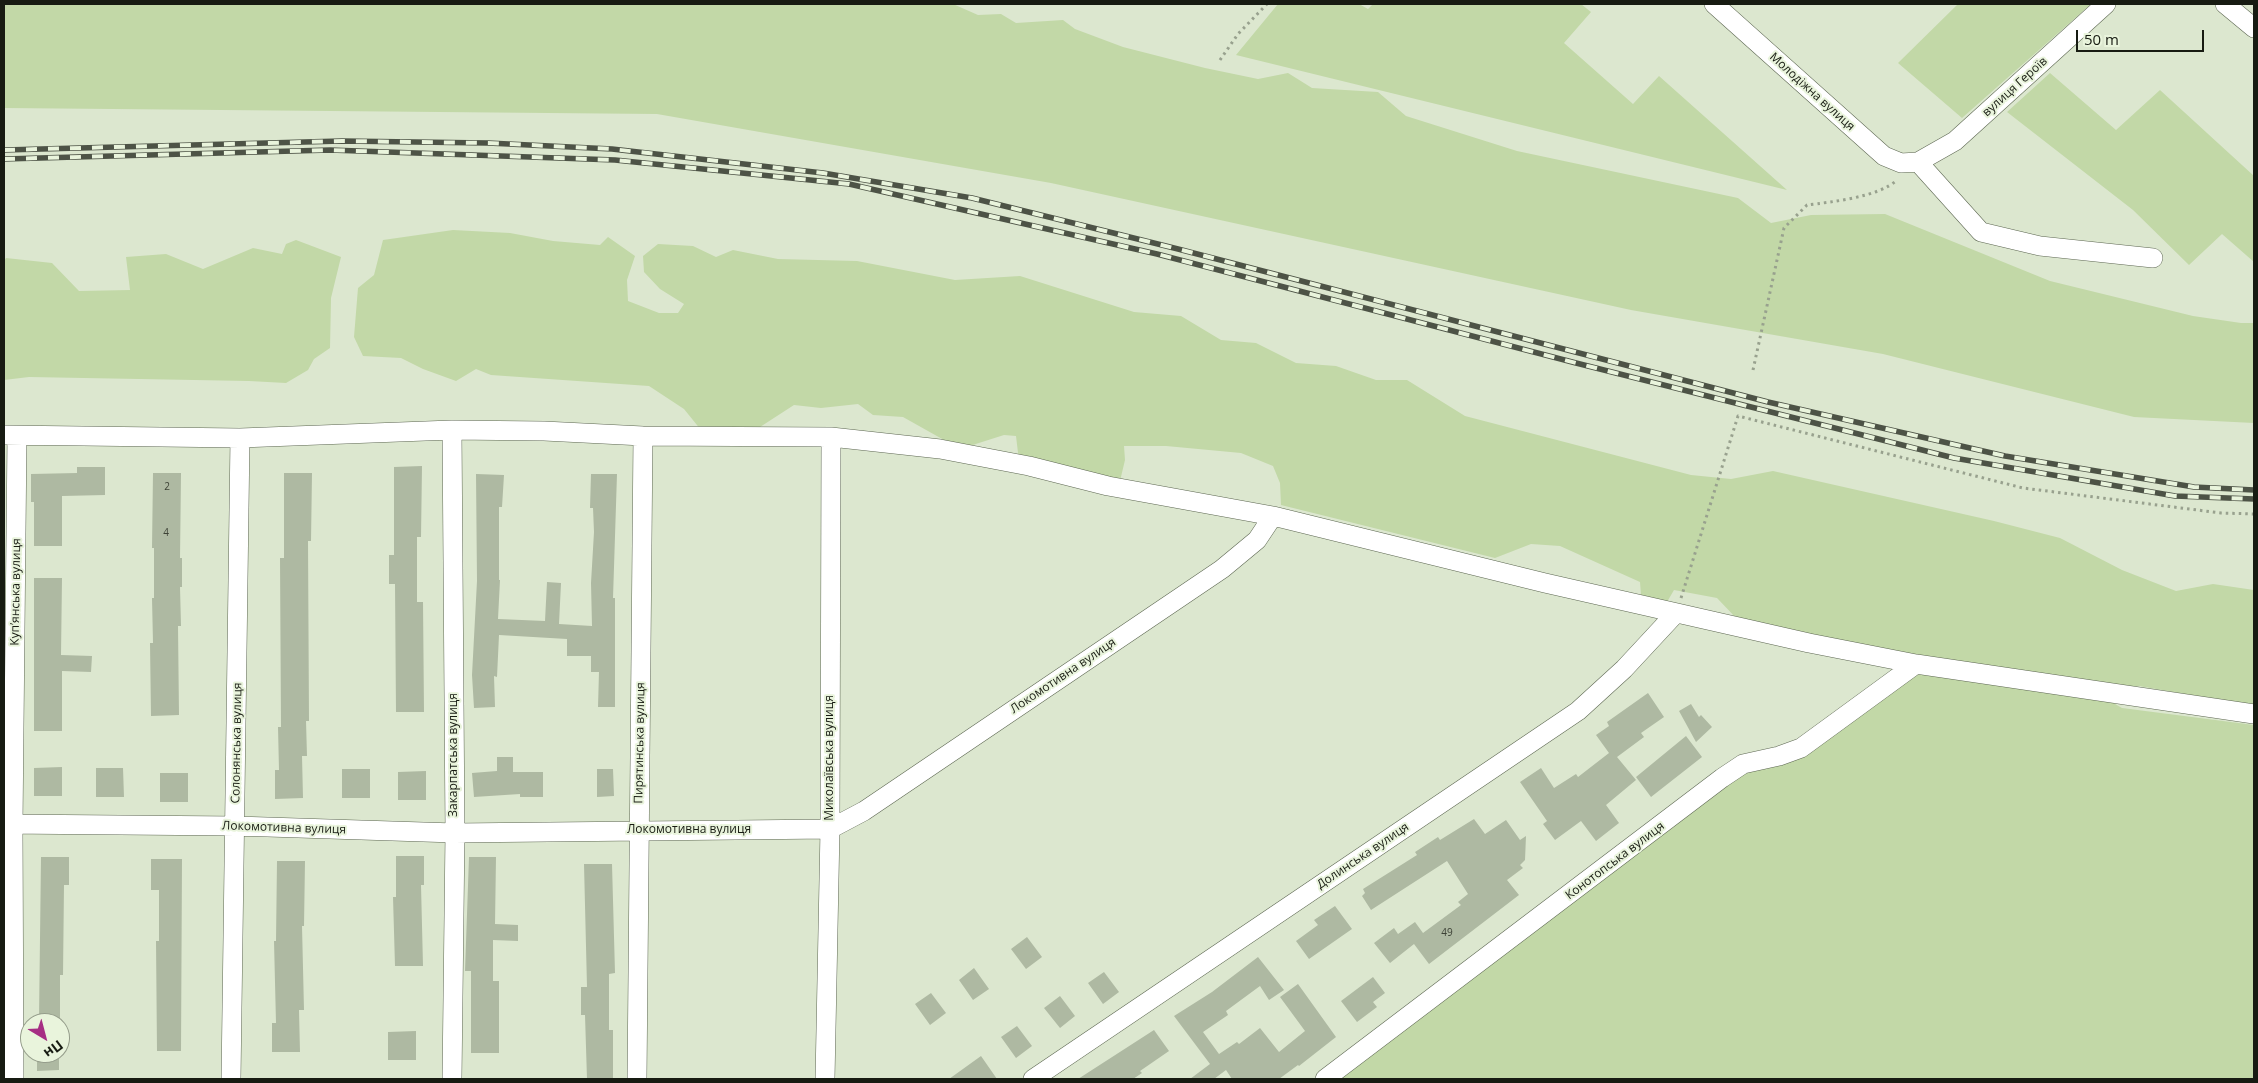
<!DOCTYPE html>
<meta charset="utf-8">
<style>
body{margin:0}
#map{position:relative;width:2258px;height:1083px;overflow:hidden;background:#dce7cf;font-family:"Open Sans",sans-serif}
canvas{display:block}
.frame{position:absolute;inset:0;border:5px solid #171b12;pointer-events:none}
.north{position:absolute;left:20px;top:1013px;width:50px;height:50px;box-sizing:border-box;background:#e9f4dc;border:1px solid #959d8b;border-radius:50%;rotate:143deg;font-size:14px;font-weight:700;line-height:20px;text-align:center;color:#171b12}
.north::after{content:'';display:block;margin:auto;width:18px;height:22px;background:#a62e84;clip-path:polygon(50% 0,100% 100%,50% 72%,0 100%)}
.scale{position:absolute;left:2076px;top:30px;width:128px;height:22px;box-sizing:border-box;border:2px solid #171b12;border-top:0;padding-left:6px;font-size:15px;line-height:18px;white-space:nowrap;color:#171b12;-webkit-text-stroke:4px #e9f4dc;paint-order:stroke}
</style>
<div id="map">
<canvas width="2258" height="1083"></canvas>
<div class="frame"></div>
<div class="north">Пн</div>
<div class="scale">50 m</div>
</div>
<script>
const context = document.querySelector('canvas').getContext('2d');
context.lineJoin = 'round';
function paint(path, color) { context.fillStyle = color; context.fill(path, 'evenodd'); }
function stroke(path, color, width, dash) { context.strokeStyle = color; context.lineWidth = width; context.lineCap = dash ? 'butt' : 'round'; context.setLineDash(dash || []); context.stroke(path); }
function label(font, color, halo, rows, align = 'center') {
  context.font = font + ' "Open Sans",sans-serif'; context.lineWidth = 4; context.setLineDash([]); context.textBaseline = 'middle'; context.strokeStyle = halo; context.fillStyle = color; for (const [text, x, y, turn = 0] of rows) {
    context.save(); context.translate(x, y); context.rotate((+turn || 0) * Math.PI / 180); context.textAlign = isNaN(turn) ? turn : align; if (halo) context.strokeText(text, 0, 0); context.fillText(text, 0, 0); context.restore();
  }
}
const green = new Path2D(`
 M4,4h949l25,11 23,-1 15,9 47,-3 12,9 48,18 82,21 53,11 30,-6 24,15 66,4 28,24 111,35 221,47 33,25 40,-8 74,-1 165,67 143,35 48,7h13v100l-120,-6 -251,-63 -252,-44 -580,-127 -394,-69 -653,-6z
 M1278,4h81l9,5 5,-5h208l10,8 -27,31 69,61 26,-28 128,114 -551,-135z
 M1958,4h133l-129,114 -64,-55z
 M2050,73l66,57 44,-40 94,86v86l-32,-28 -33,31 -56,-55 -126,-98z
 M453,230l57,3 43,8 47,4 8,-8 27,19 -8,24 1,21 31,12h19l6,-9 -24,-15 -16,-17 -1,-16 15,-12 35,2 23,11 17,-7 45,9 79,2 98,19 65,-4 114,36 47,4 40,24 35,3 40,20 40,3 40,14h31l58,36 226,59 40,4 42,-8 221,50 66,17 62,32 54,21 37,-7 41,6v116l-115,-20 -25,4 -203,-32 -173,-38 -21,-22 -43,-8 -7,12 -26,-7 -1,-13 -80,-36 -29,-2 -36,14 -214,-53 -1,-22 -7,-17 -32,-13 -75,-7h-42l1,14 -5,21 -101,-20 -3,-25 -12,-1 -44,14 -57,-32 -30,-2 -15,-11 -37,4 -27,-3 -34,22 -59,3 -17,-21 -35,-23 -158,-11 -15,-6 -20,12 -33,-12 -22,-11 -38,-2 -9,-19 4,-49 16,-13 9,-35z
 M296,240l45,17 -10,41 -1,50 -16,11 -6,11 -22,13 -37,-2 -220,-4 -25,3v-119l2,-3 46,5 27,28 51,-1 -4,-33 40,-3 37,15 50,-21 29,6 4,-10z
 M1919,670l191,31 12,7 132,17v354h-916l402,-307z`);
const building = new Path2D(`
 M422,466l-1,71h-4v65h6l1,110h-28l-1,-128h-6v-29h5v-88z
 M77,467h28v28l-43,1v50h-28v-44h-3v-28l46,-1z
 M153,473h28l-1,85h2v29h-2l1,39h-3l1,89 -28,1 -1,-73h3l-1,-45h2v-50h-2z
 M284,473h28l-1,68h-3l1,180h-3l1,35h-5l1,42 -28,1v-29h4l-1,-43h3l-1,-169h4z
 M476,474l28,1 -2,32h-3v73h1l-2,39 47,2 2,-39 14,1 -2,41 33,2 -1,-43 3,-51 -1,-24h-3l1,-34h26l-4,124h2v109h-17l1,-35h-8v-16h-24v-17l-68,-4 -2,42 -3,-1 1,31 -21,1 -2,-33 5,-94z
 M34,578h28l-1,77 31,1 -1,16 -29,-1v60h-28z
 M1648,693l16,24 -23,16 3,4 -27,20 19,23 -30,25 13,18 -23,18 -15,-20 -26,19 -12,-16 4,-3 -27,-39 21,-14 13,20 22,-14 2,3 31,-24 -13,-18 13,-9 -2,-4z
 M1691,704l8,13 2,-2 11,12 -16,15 -17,-31z
 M1686,736l16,21 -51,40 -15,-20z
 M497,757h16v15h30v25h-23v-3l-46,3 -2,-24 25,-2z
 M62,767v29h-28v-28z
 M96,768h27l1,29h-28z
 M342,769h28v29h-28z
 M597,769h16l1,27 -17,1z
 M426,771v29h-28v-28z
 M160,773h28v29h-28z
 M1474,819l11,15 21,-14 14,20 6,-4 -1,24 -5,5 3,3 -16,12 12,15 -90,69 -15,-20 -24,19 -16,-20 20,-15 4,6 17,-12 8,11 38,-28 -3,-3 10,-8 -21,-33 -76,49 -9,-14 3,-3 -2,-4 54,-34 -2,-3 23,-15 2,3z
 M396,856h28v29h-3l2,81h-28l-2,-69h3z
 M41,857h28v28h-5l-1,90h-3v45h-21z
 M469,857h27l-1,67 23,1v16l-25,-1v41h6v72h-28v-82h-6z
 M151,859h31l-1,192h-24l-1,-110h3v-51h-8z
 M277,861h28l-1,65h-2l2,84h-5l1,42h-28v-29h4l-2,-82h2z
 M584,864h28l3,109 -6,1v56h4v49h-26l-2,-64h-4v-28h6z
 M1335,906l17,23 -43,30 -13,-18 22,-16 -4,-5z
 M1027,937l15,20 -16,12 -15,-20z
 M1258,957l26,33 -15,10 -9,-14 -34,25 2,4 -25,17 16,22 18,-12 2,2 21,-16 19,24 26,-21 -25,-34 18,-13 38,53 -37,29 -1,-1 -19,14h-47l-6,-9 -12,9h-24l20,-15 -36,-48 38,-24z
 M974,968l15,21 -16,11 -14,-20z
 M1104,972l15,20 -16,12 -15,-21z
 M1373,977l12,16 -12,9 4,5 -20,15 -16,-21z
 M931,993l15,20 -16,12 -15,-21z
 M1060,996l15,20 -15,12 -16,-20z
 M1017,1026l15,20 -16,12 -15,-21z
 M1154,1030l15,21 -29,20 2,2 -9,6h-55z
 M416,1031v29h-28v-28z
 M37,1053h22v17l-22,1z
 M981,1056l16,23h-48z`);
const path = new Path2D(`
 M1220,60l18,-26 29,-30
 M1753,370l31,-142 23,-23c24,-3 72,-8 90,-25
 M1681,598l57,-182 285,72 198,25 33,1`);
const minor = new Path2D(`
 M1714,4l170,152 17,7 17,-1 37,-21 151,-137
 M2225,4l29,24
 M1918,162l63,70 59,14 113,12
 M4,435l236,3 212,-8 92,1 99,5 188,1 109,12 89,17 79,20 165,30 272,67 264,60 107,21 338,50
 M4,824l232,2 219,7 375,-4 34,-18 358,-242 35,-29 16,-24
 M14,1079l-1,-254 4,-389
 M231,1079l9,-641
 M452,1079l3,-246 -3,-403
 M637,1079l6,-643
 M825,1079l5,-250 1,-392
 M1033,1079l545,-368 46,-42 52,-56
 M1325,1079l397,-301 21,-14 36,-8 22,-8 115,-84`);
const rail = new Path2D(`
 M4,150l338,-9 146,2 124,6 211,24 149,25 206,51 590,153 237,54 189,31 60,3
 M4,159l326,-9 285,10 234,24 308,70 419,109 378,95 221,38 79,3`);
const numberNames = [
 ["2",167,487],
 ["4",166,533],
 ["49",1447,933]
];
const streetNames = [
 ["вулиця Героїв",2015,87,-42],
 ["Молодіжна вулиця",1812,92,42],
 ["Купʼянська вулиця",16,592,-89],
 ["Локомотивна вулиця",1063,676,-34],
 ["Солонянська вулиця",237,743,-89],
 ["Пирятинська вулиця",640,743,-89],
 ["Закарпатська вулиця",454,755,-90],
 ["Миколаївська вулиця",830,758,-90],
 ["Локомотивна вулиця",284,828,2],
 ["Локомотивна вулиця",689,830],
 ["Долинська вулиця",1363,856,-34],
 ["Конотопська вулиця",1615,861,-37]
];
paint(green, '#c2d8a7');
paint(building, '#aeb9a2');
stroke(minor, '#5d6752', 20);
stroke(path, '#98a18e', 3, [2.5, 4]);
stroke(minor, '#fff', 19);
stroke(rail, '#4d5346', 5.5);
stroke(rail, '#e9f4dc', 4, [11]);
label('10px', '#3d4236', null, numberNames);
label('12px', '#171b12', '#e9f4dc', streetNames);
</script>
